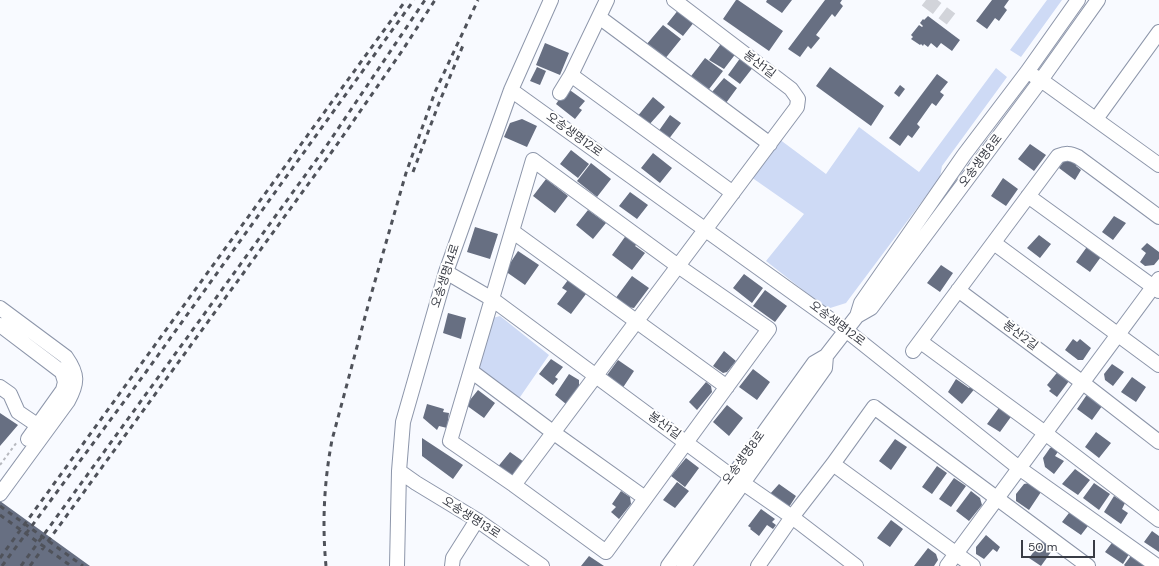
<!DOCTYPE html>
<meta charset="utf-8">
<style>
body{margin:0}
#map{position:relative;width:1159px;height:566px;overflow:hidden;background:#f8faff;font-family:"DM Sans",sans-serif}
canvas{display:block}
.scale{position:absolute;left:1021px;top:540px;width:74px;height:18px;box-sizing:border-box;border:2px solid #393c45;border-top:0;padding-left:5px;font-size:12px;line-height:14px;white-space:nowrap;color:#393c45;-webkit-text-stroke:3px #fff;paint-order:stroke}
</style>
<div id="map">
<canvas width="1159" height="566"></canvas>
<div class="scale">50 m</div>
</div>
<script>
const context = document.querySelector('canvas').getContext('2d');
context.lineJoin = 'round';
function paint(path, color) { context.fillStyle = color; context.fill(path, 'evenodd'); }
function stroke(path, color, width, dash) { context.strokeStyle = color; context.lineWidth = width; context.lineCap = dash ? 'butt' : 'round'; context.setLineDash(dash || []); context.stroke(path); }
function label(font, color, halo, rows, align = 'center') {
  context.font = font + ' "DM Sans","Noto Sans KR",sans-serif'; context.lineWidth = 4; context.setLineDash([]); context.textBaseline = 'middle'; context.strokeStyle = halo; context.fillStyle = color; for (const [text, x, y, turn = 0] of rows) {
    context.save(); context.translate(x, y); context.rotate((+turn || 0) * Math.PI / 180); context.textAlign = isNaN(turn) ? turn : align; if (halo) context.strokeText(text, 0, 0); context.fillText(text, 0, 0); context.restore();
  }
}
const green = new Path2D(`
 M1047,0h15l-41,57 -11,-7z
 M996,68l11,9 -65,89 -2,11 -5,7 -89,119 -19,6 -61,-48 38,-47 -53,-37 28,-38 47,35 33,-47 60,45z
 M500,316l49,39 -31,45 -40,-30 -1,-4 12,-47z`);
const building = new Path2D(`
 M736,0h2l45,31 -14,20 -46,-32z
 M767,0h25l-10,13 -16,-11z
 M825,0h17l-2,3 3,3 -8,11 -3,-3 -16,21 4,3 -9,11 -3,-3 -8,11 -12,-8z
 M992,0h17l-5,7 3,3 -8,11 -4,-3 -8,11 -11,-8z
 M679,9l16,12 -12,15 -16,-12z
 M928,16l32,24 -8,11 -11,-8 -4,5 -6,-5 -3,4 -4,-3 -1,2 -2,-2 -1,1 -9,-6 2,-2 -2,-2 8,-10 3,2 1,-1 -3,-3 3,-4 1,1z
 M663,25l18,14 -17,21 -18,-15z
 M723,41l14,11 -13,17 -15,-9z
 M545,43l24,10 -9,22 -24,-10z
 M741,57l13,9 -14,18 -12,-9z
 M705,58l18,13 -17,22 -18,-13z
 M537,67l9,4 -6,14 -10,-4z
 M830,67l54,39 -13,20 -55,-40z
 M937,74l11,8 -8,10 4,3 -8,11 -4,-3 -15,21 3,3 -8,11 -4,-3 -8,11 -11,-8z
 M724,78l13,10 -11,15 -14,-11z
 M900,85l5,4 -6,8 -5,-4z
 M567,88l18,13 -6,7 3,2 -7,9 -19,-15z
 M653,97l12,10 -17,19 -11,-9z
 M670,115l11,8 -13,17 -10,-8z
 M522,119l15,7 -10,21 -23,-10 6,-14z
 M1030,144l16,11 -12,16 -16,-12z
 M571,150l18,14 -11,14 -18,-14z
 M653,153l19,15 -12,15 -19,-15z
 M1066,158l12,5 -2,3 5,4 -6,10 -16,-12z
 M591,163l20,16 -14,18 -20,-16z
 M1003,178l15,11 -12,17 -15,-10z
 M546,179l22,17 -13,17 -22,-17z
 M630,192l18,13 -11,14 -18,-13z
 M588,210l18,13 -13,16 -17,-14z
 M1114,216l12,7 -13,17 -11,-8z
 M475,227l23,7 -8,25 -23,-7z
 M627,234l11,9 -3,3 10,7 -13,17 -20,-15z
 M1039,235l12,9 -11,14 -13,-10z
 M1147,243l12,9v7l-5,6 -9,1 -5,-4 6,-9 -5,-4z
 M1089,244l14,10 -13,18 -14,-10z
 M518,251l21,14 -14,20 -20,-14z
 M941,265l12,8 -13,19 -13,-9z
 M744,274l19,14 -11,15 -19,-15z
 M632,276l17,12 -15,20 -7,-1 -12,-8z
 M568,280l18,14 -15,20 -14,-10 10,-13 -5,-3z
 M765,290l22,16 -12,16 -22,-16z
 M448,313l18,5 -5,21 -18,-6z
 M1073,339l4,3 3,-3 11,9 -8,12h-5l-13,-10z
 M724,351l12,10 -9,11 -4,1 -10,-7z
 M551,359l12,8 -8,10 3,2 -5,6 -14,-11z
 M618,360l16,11 -12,18 -17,-11z
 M1112,364l12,8 -11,14 -8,-6 -1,-6z
 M753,369l17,13 -13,18 -18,-13z
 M1060,369l8,6 1,6 -12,16 -8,-6 2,-2 -4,-4z
 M569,374l10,6v7l-13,17 -11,-9z
 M1132,377l14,10 -10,15 -15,-10z
 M956,379l13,9 4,-5 4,3 -15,18 -14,-12z
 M706,382l5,4 1,6 -15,18 -8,-8z
 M478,390l17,13 -11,15 -18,-13z
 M1095,395l10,7 -13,18 -15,-11 9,-13z
 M427,404l17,5 -1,3 6,1 -2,15 -8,-2 -2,4 -14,-12z
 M727,405l16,13 -14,18 -16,-14z
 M1001,405l12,9 -13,18 -13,-8z
 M0,413l18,12 -18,21z
 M1096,432l15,11 -12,15 -14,-11z
 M422,438l41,27 -10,14 -31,-23z
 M895,439l12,8 -16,23 -12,-9z
 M1055,446l5,3 -5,7 9,5 -10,13 -9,-7 -2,-9 7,-10z
 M510,452l14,10 -11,14 -17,-7z
 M686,458l13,10 -14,19 -14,-11z
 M937,466l10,7 -15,21 -10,-7z
 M1075,469l15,11 -12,15 -16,-11z
 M954,478l12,8 -15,21 -12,-8z
 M677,482l12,9 -14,17 -12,-8z
 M1034,482l9,7 -14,21 -13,-9v-7l8,-10z
 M1094,483l16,11 -11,16 -16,-12z
 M779,484l17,12 -7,11 -20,-12z
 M621,491l9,6 1,7 -12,15 -8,-7 5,-5 -4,-3z
 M971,491l9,7 2,7 -13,16 -13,-10z
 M1114,496l11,7 -3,6 6,4 -7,11 -17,-12z
 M0,501l90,65h-90z
 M761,509l14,10 -3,3 4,3 -3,4 -6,-4 -8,11 -9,-7 1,-1 -3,-2z
 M1072,509l19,13 -10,13 -19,-13z
 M891,520l12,9 -13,18 -13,-9z
 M1152,531l7,5v16l-15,-10z
 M986,535l14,12 -3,5 -4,-3 -9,10 -8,-5v-7z
 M1045,537l11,8 -15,21 -12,-8z
 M1114,540l17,11 -8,13 -18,-12z
 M928,548l8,6 2,6 -4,6h-20z
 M1133,553l18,13h-26l-1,-1z
 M589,556l15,10h-23z`);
const minorTunnel = new Path2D(`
 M926,0l25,19`);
const path = new Path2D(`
 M0,465l17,-23`);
const minor = new Path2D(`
 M599,17l171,127
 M571,75l162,118
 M1034,76l7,4 118,85
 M511,90l341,245 167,133 138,98
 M560,93l11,-18 36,-75
 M1096,119l63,-87
 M533,160l145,106 91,63 -163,223 -92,-67 -64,-44z
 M1028,196l131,95
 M512,231l215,156
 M994,243l165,122
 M446,272l46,27 239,177
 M958,290l125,93 76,59
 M0,308l66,49c12,17 12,26 2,44l-68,93
 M857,316l14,-8 170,-228 57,-80
 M0,325l62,47 3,10 -2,8 -35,49
 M921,342l124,91 114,87
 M913,351l145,-195c8,-3 12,-3 20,1l81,60
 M471,371l83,62 91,65
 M0,387l10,7 8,18 28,19
 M833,464l140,102
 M399,471l17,12 61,37 65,46
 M743,483l49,34 64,49
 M514,485l283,-378 1,-8 -7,-10 -117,-89
 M397,566l2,-95 4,-49 43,-150 65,-182 40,-90
 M452,566l1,-8 24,-38
 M668,566l146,-203 12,-7 31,-40 4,-13 103,-148 63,-83 51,-72
 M684,566l141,-198 1,-12
 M758,566l34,-49 41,-53 41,-57 214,159
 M947,566l212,-287`);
const rail = new Path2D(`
 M413,172l26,-69 25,-60
 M0,506l83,60
 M0,515l71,51
 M0,558l406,-558
 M2,566l144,-194 135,-188 133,-184
 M21,566l304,-418 100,-148
 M30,566l306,-420 66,-95 33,-51
 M326,566c-4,-42 -2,-84 6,-126l37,-138 37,-129 29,-81 43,-92`);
const streetNames = [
 ["봉산1길",759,65,37],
 ["오송생명12로",574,135,36],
 ["오송생명8로",981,161,-53],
 ["오송생명14로",446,276,-72],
 ["오송생명12로",837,324,37],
 ["봉산2길",1020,336,37],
 ["봉산1길",664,426,36],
 ["오송생명8로",744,458,-54],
 ["오송생명13로",471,518,33]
];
paint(green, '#cedaf5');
paint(building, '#676f82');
stroke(minorTunnel, '#d2d4da', 14, [14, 7]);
stroke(minor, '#8d96aa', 16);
stroke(path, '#b7b9bf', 2, [3, 3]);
stroke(minor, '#fff', 14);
stroke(rail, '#4f525a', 3, [5, 5]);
label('12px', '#393c45', '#fff', streetNames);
</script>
